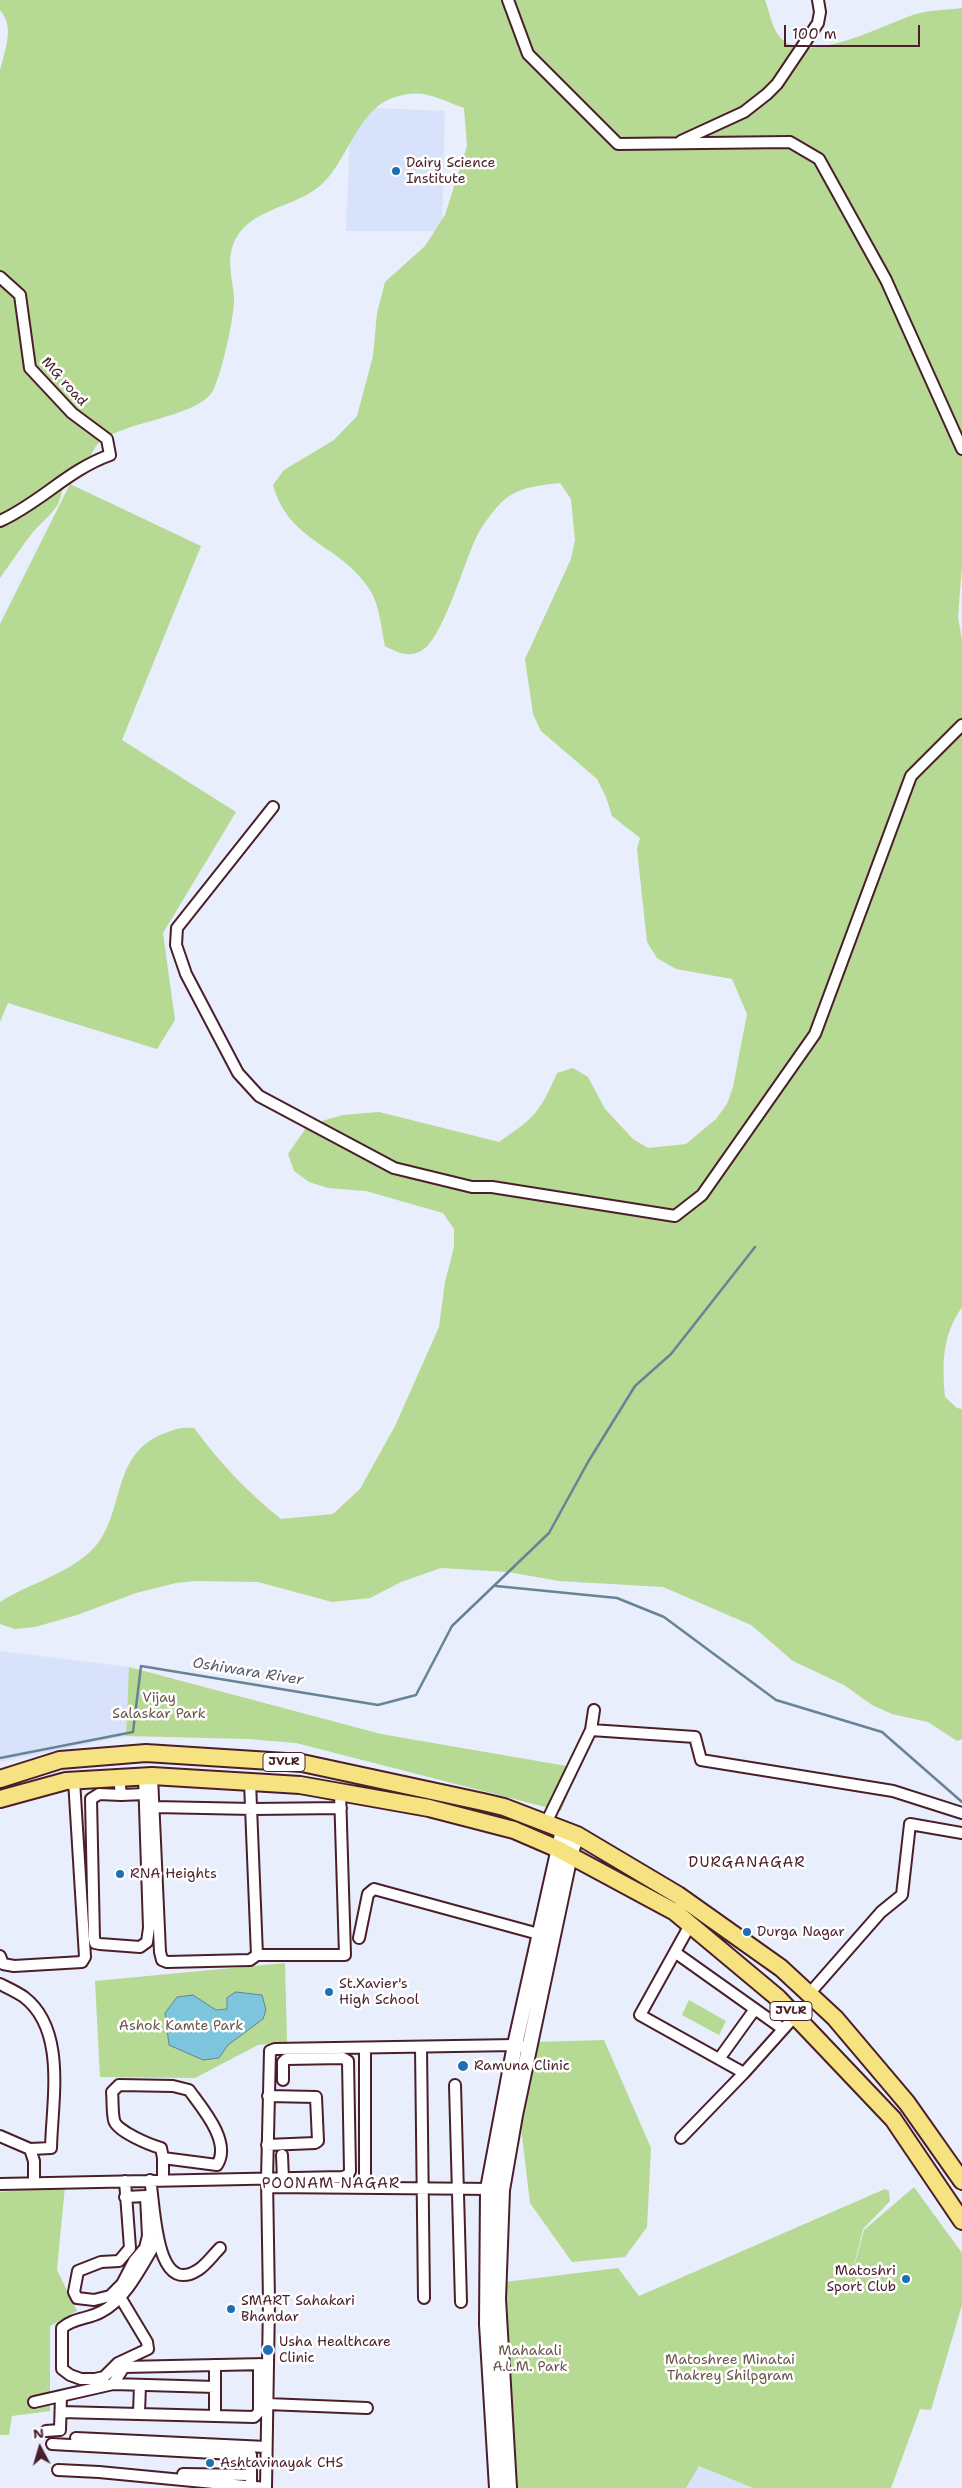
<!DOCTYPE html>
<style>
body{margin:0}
#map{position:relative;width:962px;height:2488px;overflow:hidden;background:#e8eefc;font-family:"Shantell Sans",sans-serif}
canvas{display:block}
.north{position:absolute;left:15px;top:2423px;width:50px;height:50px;-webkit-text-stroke:4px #fff;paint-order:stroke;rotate:354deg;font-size:14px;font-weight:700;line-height:20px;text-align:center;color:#4a1f2b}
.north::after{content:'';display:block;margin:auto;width:18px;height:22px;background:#4a1f2b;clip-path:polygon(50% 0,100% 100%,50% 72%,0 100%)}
.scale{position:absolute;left:784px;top:25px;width:136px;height:22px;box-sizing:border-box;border:2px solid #4a1f2b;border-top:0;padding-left:6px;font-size:15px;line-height:18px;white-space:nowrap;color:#4a1f2b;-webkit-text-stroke:4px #fff;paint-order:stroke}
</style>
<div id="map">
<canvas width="962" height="2488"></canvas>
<div class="north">N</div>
<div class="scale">100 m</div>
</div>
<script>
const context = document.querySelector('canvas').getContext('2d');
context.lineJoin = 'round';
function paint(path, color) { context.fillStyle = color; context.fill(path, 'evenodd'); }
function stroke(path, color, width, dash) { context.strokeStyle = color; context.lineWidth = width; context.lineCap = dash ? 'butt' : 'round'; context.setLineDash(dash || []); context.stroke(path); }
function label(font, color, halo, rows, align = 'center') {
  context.font = font + ' "Shantell Sans",sans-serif'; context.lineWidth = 5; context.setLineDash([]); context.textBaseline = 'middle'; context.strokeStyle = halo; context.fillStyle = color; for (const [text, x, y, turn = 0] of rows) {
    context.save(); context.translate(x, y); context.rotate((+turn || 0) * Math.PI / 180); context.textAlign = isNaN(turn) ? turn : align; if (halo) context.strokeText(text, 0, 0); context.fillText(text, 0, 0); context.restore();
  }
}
const built = new Path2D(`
 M351,107l94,4 -3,120h-96z
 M0,1651l129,16 -3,69 -126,26z
 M699,2466l54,22h-67z`);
const green = new Path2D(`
 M0,0h765c4,11 7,27 14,36 25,32 104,-11 134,-21 15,-5 33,-5 49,-7v558l-4,51 4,23v667c-20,29 -20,56 -17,90l12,11 5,1v330l-5,2 -29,-19 -36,-8 -20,-9 -28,-20 -51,-24 -42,-36 -88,-38 -104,-6 -51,-9 -67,-4 -40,14 -31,16 -38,4 -74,-20 -62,-1 -20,2 -40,10 -59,22 -42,12 -20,2 -15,-5v-22c29,-19 76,-30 98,-59 26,-35 15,-85 60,-107 15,-6 20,-9 36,-8 26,35 53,64 87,91l52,-5 27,-25 35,-63 44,-99 6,-45 9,-35v-18l-11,-16 -77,-22 -38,-3 -19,-6 -15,-11 -6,-17 20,-29 35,-10 36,-3 120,30c36,-25 40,-28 58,-69l16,-5 15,9 17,32 28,30 15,9 38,-4 30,-25 11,-15 6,-17 14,-73 -15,-35 -56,-10 -19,-11 -10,-16 -10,-93 3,-11 -28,-22 -6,-19 -9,-18 -56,-48 -8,-17 -8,-55 46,-100 4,-19 -4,-41 -11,-16c-20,2 -42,4 -57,18 -9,8 -18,21 -24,31 -14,25 -35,107 -58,119 -13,7 -25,1 -36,-5 -4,-18 -5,-40 -15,-56 -29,-46 -81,-47 -97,-105l11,-15 50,-30 23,-24 16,-60 4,-43 8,-31 40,-36 20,-31 22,-69 -3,-38c-28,-10 -41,-21 -72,-10 -34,13 -44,60 -68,84 -26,27 -76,24 -91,63 -7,18 1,37 1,56 0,16 -14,84 -24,94 -20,22 -80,26 -108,45 -9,6 -13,22 -20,31 -5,6 -13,9 -17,15 -4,5 -4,12 -7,18 -6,10 -17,19 -25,28 -12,15 -22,31 -33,46v-508c5,-20 15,-43 0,-60z
 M70,484l131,62 -79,194 114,72 -73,121 12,87 -18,29 -149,-46 -8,19v-398z
 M129,1667l252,67 197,34 -17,43 -265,-68 -48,-4 -122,-3z
 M285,1963l2,79 -29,3 -63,33 -95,-1 -5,-96z
 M689,2000l37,21 -7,14 -37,-20z
 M604,2040l47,108 -4,79 -22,30 -53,5 -42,-59 -10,-84 15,-77z
 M65,2186l-8,84 20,41 -27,15v85l-38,5 -3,19h-9v-243z
 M914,2187l48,66v52l-31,105 -11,-1 -29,79h-138l-54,-22 -13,22h-171l-13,-178 3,-28 113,-14 21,28 246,-107 4,2 1,10 -27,28 -13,53 14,-52z`);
const water = new Path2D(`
 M236,1992l26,3 4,15 -3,9 -35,26 -9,13 -16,2 -34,-15 -4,-32 12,-16 16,-2 23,15 11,-1v-11z`);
const stream = new Path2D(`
 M496,1586l121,12 47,19 112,83 106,32 80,70
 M0,1758l133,-26 8,-66 237,39 38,-10 36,-69 97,-93 39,-71 47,-76 36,-32 84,-107`);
const street = new Path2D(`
 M508,0l20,54 90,90 172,-2 29,17 67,121 76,169
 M681,141l63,-29 23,-18 10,-10 41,-61 2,-11 -2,-12
 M0,277l20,18 10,73 42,45 35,26 3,16c-42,15 -70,48 -110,66
 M273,807l-96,121 -1,17 10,29 52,99 21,23 135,72 78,19h20l183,29 27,-21 113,-161 96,-258 51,-51
 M591,1730l3,-20
 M152,1776l8,176 2,8 5,2 83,-2 7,-5 -7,-173
 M119,1777l2,18 -22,-1 -8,5 3,140 1,4 5,1 40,3 7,-5 2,-14 -5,-152
 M121,1795l24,-1
 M154,1807l99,2 88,-1
 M546,1823l45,-93 104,7 6,23 192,31 69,22
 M690,1925l-50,90 104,58
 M359,1938l9,-44 6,-5 172,47
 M676,1953l107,76
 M257,1955h88l-5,-163
 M0,1956l3,8 11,2 68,-4 3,-5 -11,-177
 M0,1984c8,4 17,8 24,13 43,33 28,104 27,151l-21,1 -30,-13
 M809,1994l72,-82 21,-17 8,-71 52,9
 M421,2047l3,251
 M365,2048v140
 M719,2059l36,-50
 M119,2085l54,1 16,4c13,18 43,52 28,75l-54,-7 -2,-10c-11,-3 -45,-17 -47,-28 -2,-9 -1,-19 -2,-28z
 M455,2085l6,217
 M681,2138l63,-65 51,-57
 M267,2145l48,-2 3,-2 -2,-44 -48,-1
 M30,2149l4,12v21
 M282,2155l1,24
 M150,2180c5,22 4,118 48,90 8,-5 15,-15 22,-22
 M163,2180v-22
 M125,2181l5,67 -11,13 -18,1 -23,9 -4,21 3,6 17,2 16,-4 12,-12 12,-23 11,-13 3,-12 -2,-40 -21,1
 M0,2184l343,-7 5,-2 2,-4 -2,-110 -5,-3 -57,1 -3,3v18
 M267,2187l227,2
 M120,2297l27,45 1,7 -30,14 -14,14 -9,2h-14l-11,-4 -8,-6v-41c11,-10 26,-9 39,-16 26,-13 42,-49 57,-73
 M215,2365v51
 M113,2384l102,3
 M34,2402l79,-18 11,-17 141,-3
 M267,2404l100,4
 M61,2412l193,5 5,-5v-48
 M139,2413l1,-28
 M46,2431l14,-1 1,-34
 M76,2438l190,9
 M52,2444l199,11v31
 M58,2470l41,2 167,16
 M183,2474l68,1
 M266,2488l3,-186 -2,-123 3,-128 5,-2 240,-4 14,3`);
const secondary = new Path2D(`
 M497,2488l-10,-164 1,-135 27,-144 48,-215
 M509,2488l-11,-189 4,-109 13,-75 55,-260 7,-20`);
const primary = new Path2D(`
 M0,1779l60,-19 86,-7 156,10 181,39 21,5 73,28 101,60 103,73 54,50 72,85 55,78
 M0,1799l66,-18 86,-5 148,9 129,23 85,22 44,19 117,63 103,86 115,121 69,102`);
const markers = [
 [396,171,5,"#1f6fb2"],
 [120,1874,5,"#1f6fb2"],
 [747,1932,5,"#1f6fb2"],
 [329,1992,5,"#1f6fb2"],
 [463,2066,6,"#1f6fb2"],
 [906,2279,5,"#1f6fb2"],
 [231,2309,5,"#1f6fb2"],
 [268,2350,6,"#1f6fb2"],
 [210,2463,5,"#1f6fb2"]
];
const shields = [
 [284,1762,42],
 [791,2011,42]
];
const shieldNames = [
 ["JVLR",284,1762],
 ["JVLR",791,2011]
];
const poiNames = [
 ["Dairy Science",406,163],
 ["Institute",406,179],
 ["RNA Heights",130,1874],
 ["Durga Nagar",757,1932],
 ["St.Xavier's",339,1984],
 ["High School",339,2000],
 ["Ramuna Clinic",474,2066],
 ["Matoshri",896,2271,"right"],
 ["Sport Club",896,2287,"right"],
 ["SMART Sahakari",241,2301],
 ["Bhandar",241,2317],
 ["Usha Healthcare",279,2342],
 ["Clinic",279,2358],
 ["Ashtavinayak CHS",220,2463]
];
const streetNames = [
 ["MG road",64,382,48]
];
const parkNames = [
 ["Vijay",159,1698],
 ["Salaskar Park",159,1714],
 ["Ashok Kamte Park",181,2026],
 ["Mahakali",530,2351],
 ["A.L.M. Park",530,2367],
 ["Matoshree Minatai",730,2360],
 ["Thakrey Shilpgram",730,2376]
];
const waterNames = [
 ["Oshiwara River",248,1672,9]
];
const neighbourhoodNames = [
 ["DURGANAGAR",747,1863],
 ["POONAM NAGAR",331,2184]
];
paint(built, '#d8e2fa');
paint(green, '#b6d993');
paint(water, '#7cc5dd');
stroke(water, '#688396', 1);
stroke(stream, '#688396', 2.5);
stroke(street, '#4a1f2b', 14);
stroke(secondary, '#4a1f2b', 18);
stroke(primary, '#4a1f2b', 20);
stroke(street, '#fff', 10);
stroke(secondary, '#fff', 14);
stroke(primary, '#f6e281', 16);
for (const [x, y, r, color] of markers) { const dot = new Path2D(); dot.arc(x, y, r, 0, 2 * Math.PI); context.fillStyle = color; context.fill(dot); stroke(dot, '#fff', 2); }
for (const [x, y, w] of shields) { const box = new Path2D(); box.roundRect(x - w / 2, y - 9.5, w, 19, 4); context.fillStyle = '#fff'; context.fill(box); stroke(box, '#4a1f2b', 1); }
label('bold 12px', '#4a1f2b', null, shieldNames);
label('14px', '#4a1f2b', '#fff', poiNames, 'left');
label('14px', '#4a1f2b', '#fff', streetNames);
label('14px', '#6a574a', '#fff', parkNames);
label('italic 15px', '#5c5969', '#fff', waterNames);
context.letterSpacing = '1px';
label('15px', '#4a1f2b', '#fff', neighbourhoodNames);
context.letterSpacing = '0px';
</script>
